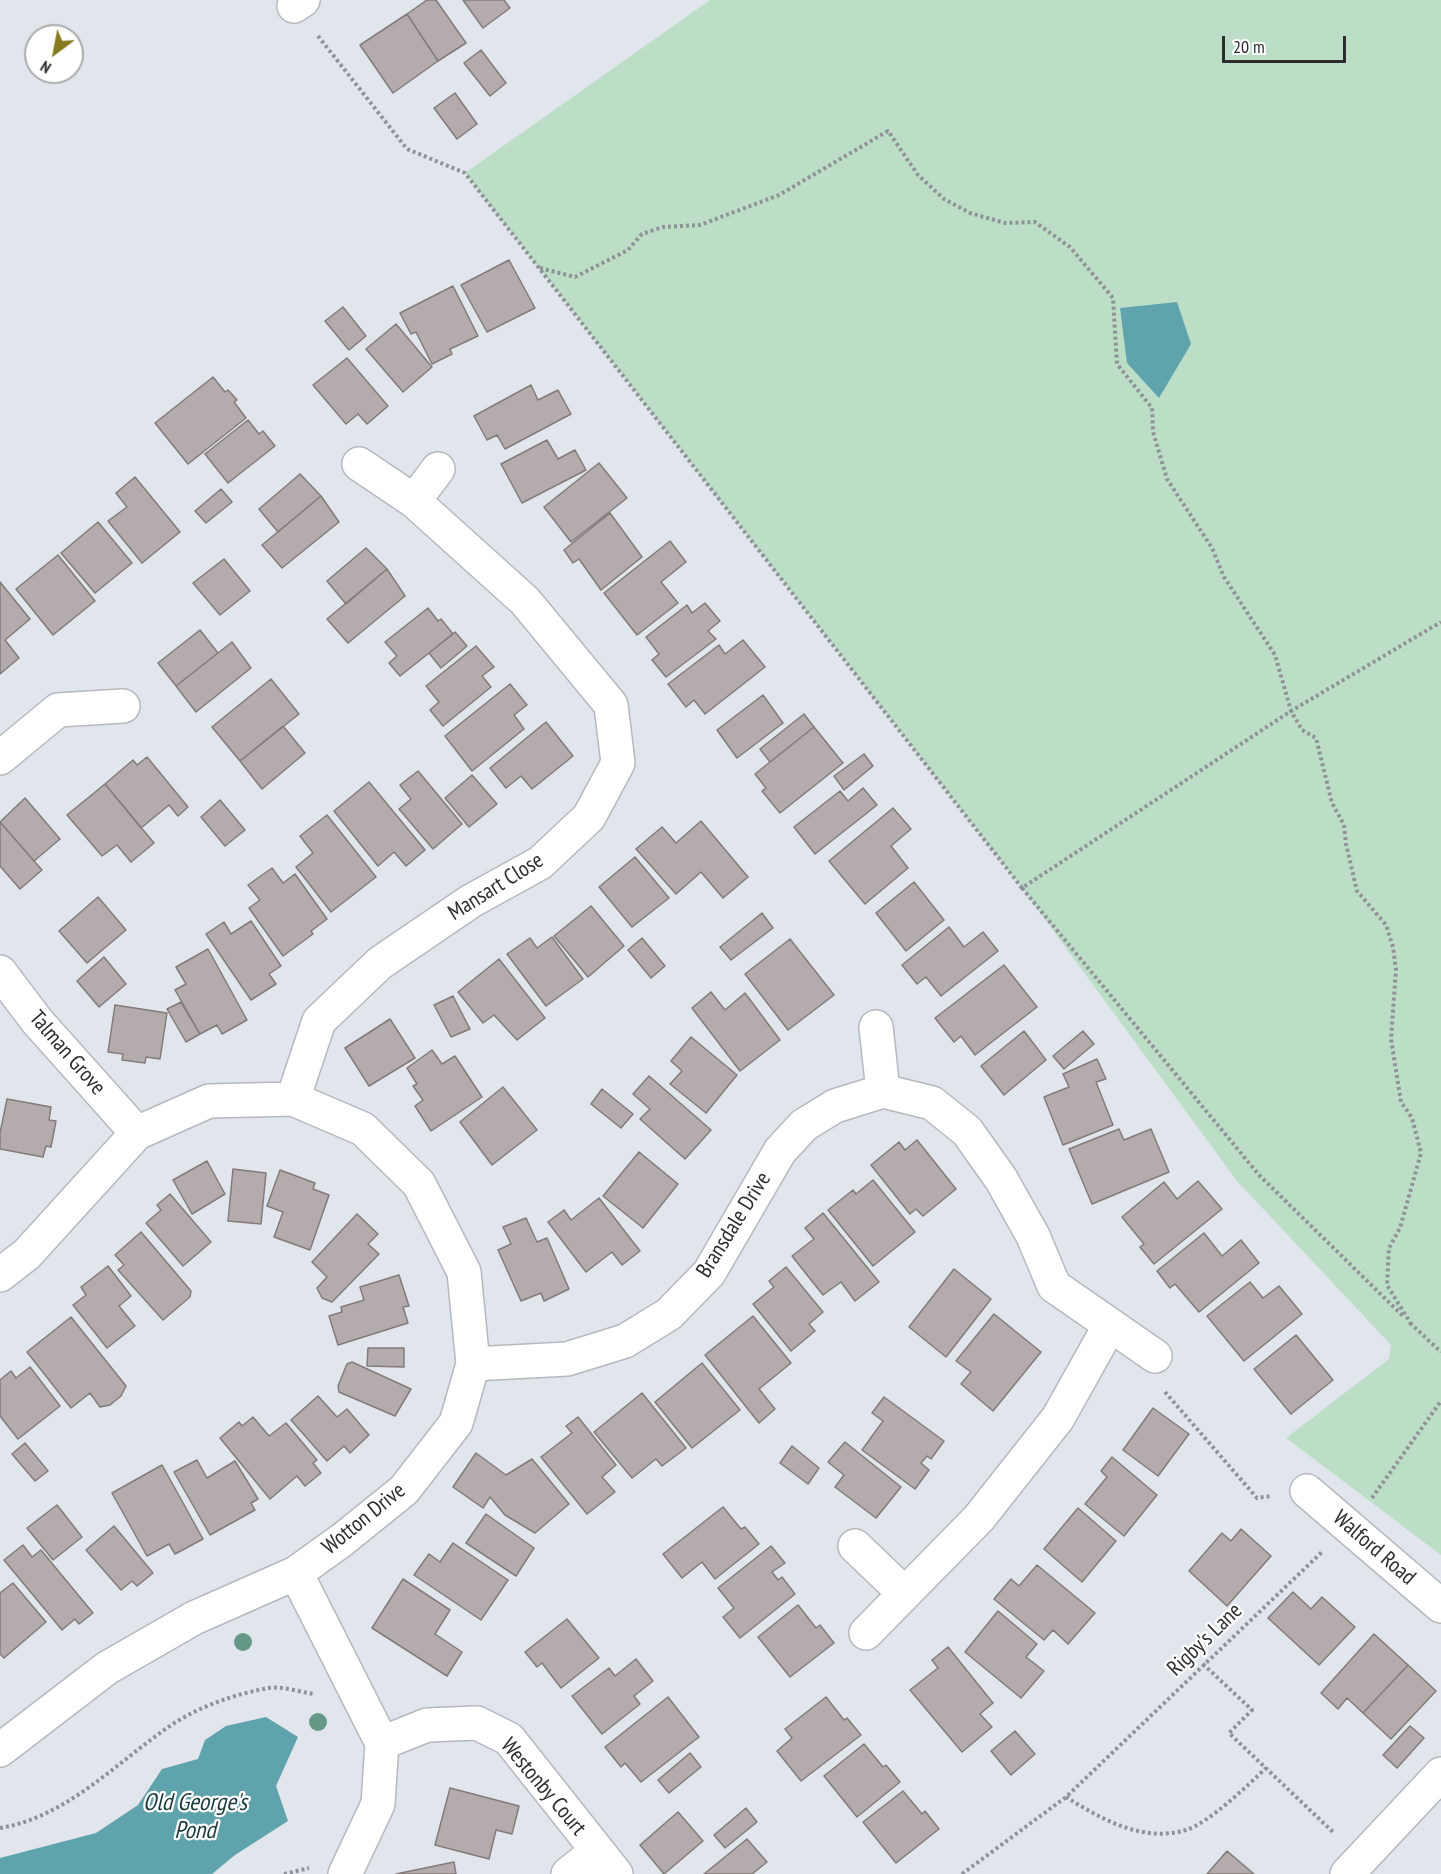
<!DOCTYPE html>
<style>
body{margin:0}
#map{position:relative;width:1441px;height:1874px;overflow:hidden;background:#e1e6ec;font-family:"PT Sans Narrow",sans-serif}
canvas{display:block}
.north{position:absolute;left:24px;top:24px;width:60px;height:60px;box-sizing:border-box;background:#fff;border:2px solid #aaabac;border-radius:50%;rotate:212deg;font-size:16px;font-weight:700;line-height:24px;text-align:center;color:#2b2d2f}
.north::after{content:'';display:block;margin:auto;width:21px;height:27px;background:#867a1f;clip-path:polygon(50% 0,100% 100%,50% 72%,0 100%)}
.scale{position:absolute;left:1222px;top:36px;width:124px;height:27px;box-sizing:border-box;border:3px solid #2b2d2f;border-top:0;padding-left:8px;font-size:18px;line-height:21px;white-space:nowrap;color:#2b2d2f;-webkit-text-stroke:4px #fff;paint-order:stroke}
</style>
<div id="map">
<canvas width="1441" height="1874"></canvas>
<div class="north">N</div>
<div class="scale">20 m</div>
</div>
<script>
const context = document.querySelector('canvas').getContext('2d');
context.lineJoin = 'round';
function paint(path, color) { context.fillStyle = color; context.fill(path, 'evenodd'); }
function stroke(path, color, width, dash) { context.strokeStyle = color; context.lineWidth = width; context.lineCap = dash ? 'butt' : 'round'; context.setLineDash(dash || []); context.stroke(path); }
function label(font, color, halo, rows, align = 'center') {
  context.font = font + ' "PT Sans Narrow",sans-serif'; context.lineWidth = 4.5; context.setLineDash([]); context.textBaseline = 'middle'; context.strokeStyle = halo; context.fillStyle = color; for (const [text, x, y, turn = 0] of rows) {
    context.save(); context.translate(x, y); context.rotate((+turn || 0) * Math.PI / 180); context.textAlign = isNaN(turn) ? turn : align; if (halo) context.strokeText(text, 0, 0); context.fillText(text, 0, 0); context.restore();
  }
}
const green = new Path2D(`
 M710,0h731v1555l-155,-117 103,-79 2,-14 -154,-164 -215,-293 -557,-715z`);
const water = new Path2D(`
 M1177,302l14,42 -32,54 -32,-35 -7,-55z
 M266,1717l32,20 -22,49 12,35 -53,34 -23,19h-212v-16l96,-25 42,-28 24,-36 36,-10 7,-19 21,-14z`);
const building = new Path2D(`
 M427,0h9l30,43 -28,18 -31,-47z
 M463,0h41l6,8 -27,20z
 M407,14l31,47 -45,32 -33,-48z
 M481,50l25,33 -16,13 -26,-33z
 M455,93l22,31 -20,15 -23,-31z
 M509,260l26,48 -48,24 -26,-47z
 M453,286l25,50 -28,13 2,5 -20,10 -16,-32 -5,2 -11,-21z
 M343,307l23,29 -17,14 -24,-29z
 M396,324l36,43 -29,25 -37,-43z
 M347,358l41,48 -21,18 -9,-10 -12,10 -33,-39z
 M213,377l12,15 3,-2 9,10 -3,2 12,16 -58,46 -33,-41z
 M531,385l7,15 20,-10 13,24 -66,35 -8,-14 -10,5 -13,-24z
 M248,420l11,14 4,-3 12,15 -47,37 -23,-29z
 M547,440l11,19 17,-9 11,20 -64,33 -21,-39z
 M599,463l28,35 -56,44 -27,-35z
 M300,474l21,22 -43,36 -19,-23z
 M135,477l45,55 -38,31 -34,-42 19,-14 -11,-14z
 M221,489l11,13 -26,21 -11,-12z
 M321,496l18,26 -57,46 -20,-23z
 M610,513l32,44 -41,33 -22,-31 -6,4 -9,-13z
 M98,522l34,41 -37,30 -34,-40z
 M670,541l16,21 -25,20 17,21 -41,32 -33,-42z
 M366,548l21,21 -41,35 -19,-23z
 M58,555l37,46 -42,34 -37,-46z
 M224,559l26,32 -30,24 -27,-32z
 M387,569l18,27 -57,47 -21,-24z
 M0,582l30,37 -25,21 14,18 -19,16z
 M705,603l15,18 -12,10 8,8 -50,38 -14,-17 7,-6 -13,-17 41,-32 5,8z
 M428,608l10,13 3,-2 12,15 -53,42 -11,-13 8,-7 -12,-14z
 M200,630l18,23 -42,33 -18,-23z
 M455,632l12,14 -26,22 -12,-15z
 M743,640l22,27 -60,47 -11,-14 -8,7 -18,-23 51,-39 6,9z
 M232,642l19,26 -55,44 -20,-26z
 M476,646l18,21 -12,9 9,11 -48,39 -13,-16 9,-8 -13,-16z
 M271,679l28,35 -59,47 -28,-34z
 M510,684l17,21 -13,10 10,14 -52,42 -27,-35z
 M763,695l20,28 -46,35 -20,-28z
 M804,714l10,13 -44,35 -10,-13z
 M546,722l27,34 -41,33 -11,-13 -15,12 -16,-20z
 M283,726l22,27 -43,36 -22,-28z
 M814,727l29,36 -63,50 -18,-22 4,-3 -11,-14z
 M864,754l9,12 -29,24 -10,-14z
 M147,757l41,50 -10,9 -9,-11 -28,23 -36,-44 28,-24 4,5z
 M418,771l44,53 -29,25 -34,-40 12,-10 -11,-14z
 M472,775l25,29 -28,23 -24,-29z
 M369,782l56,68 -19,16 -12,-14 -16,14 -44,-55z
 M105,784l49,59 -23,19 -14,-17 -15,11 -35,-41z
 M863,788l14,17 -62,49 -21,-27 46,-36 8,10z
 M25,798l35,41 -26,22 -34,-39z
 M220,800l25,30 -20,16 -24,-29z
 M893,808l18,21 -20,17 17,22 -43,36 -36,-43z
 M327,815l49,62 -45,35 -35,-45 17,-14 -13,-17z
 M701,821l47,56 -25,21 -22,-26 -25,22 -40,-45 26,-22 14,16z
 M0,822l42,48 -22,19 -20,-23z
 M635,857l34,41 -37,29 -33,-40z
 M272,868l11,15 12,-9 32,45 -16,12 2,3 -30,22 -34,-48 11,-8 -12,-15z
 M914,882l30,38 -38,31 -30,-38z
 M98,897l28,33 -39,33 -28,-32z
 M591,906l33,40 -36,31 -34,-41z
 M762,913l11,15 -42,32 -11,-13z
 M251,921l30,45 -12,8 7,10 -25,16 -45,-66 18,-12 7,12z
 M949,927l15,20 19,-15 15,19 -57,45 -15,-19 -9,7 -15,-19z
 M552,937l31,42 -37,27 -39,-52 23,-16 7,10z
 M642,938l23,28 -14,12 -23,-28z
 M790,939l44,56 -46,35 -43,-56z
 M208,949l39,71 -25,14 -5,-9 -17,9 -25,-44 11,-6 -10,-17z
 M104,957l22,27 -27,23 -22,-26z
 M499,959l46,59 -28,22 -23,-25 -11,8 -25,-31z
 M1004,965l33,42 -62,48 -14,-19 -7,6 -19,-24z
 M711,992l14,18 20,-17 35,47 -40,31 -48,-63z
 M453,996l17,33 -19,8 -17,-32z
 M181,1002l19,32 -14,8 -19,-33z
 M115,1005l52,8 -7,46 -14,-2 -1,6 -23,-3 1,-6 -15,-2z
 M390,1019l25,39 -46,28 -24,-38z
 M1024,1031l22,29 -42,35 -23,-29z
 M1083,1031l11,13 -30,25 -11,-13z
 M691,1037l46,38 -31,38 -36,-29 12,-13 -11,-10z
 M432,1050l10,14 13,-8 27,41 -51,34 -16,-25 8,-6 -10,-14 4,-2 -10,-16z
 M1097,1059l9,20 -10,3 17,43 -50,20 -19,-48 25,-10 -6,-13z
 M649,1076l62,54 -26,29 -45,-40 10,-10 -17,-15z
 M503,1087l34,43 -45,35 -32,-43z
 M602,1089l31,25 -12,14 -30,-24z
 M7,1099l44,8 -2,13 7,1 -5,26 -5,-1 -3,11 -43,-8v-16z
 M1119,1129l5,11 27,-11 18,43 -77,32 -23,-55z
 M917,1140l39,49 -33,27 -7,-7 -6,5 -39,-49 28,-23 6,8z
 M639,1152l39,32 -35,44 -40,-32z
 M207,1161l18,33 -33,20 -19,-34z
 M233,1169l33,4 -5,51 -33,-3z
 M280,1170l35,13 -2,6 16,6 -19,55 -36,-13 9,-25 -16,-6z
 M873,1180l42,52 -42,34 -45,-56 25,-20 3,4z
 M1198,1181l24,28 -68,55 -14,-17 4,-3 -22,-27 42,-35 13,17z
 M170,1194l41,48 -28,24 -37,-43 15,-13 -4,-5z
 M599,1198l41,53 -18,14 -10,-13 -26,20 -38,-50 16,-12 7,10z
 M823,1213l56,69 -24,19 -14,-19 -18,13 -31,-39 22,-17 -9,-11z
 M357,1214l21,20 -10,10 11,10 -47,48 -10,-4 -5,-10 10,-11 -15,-15z
 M526,1218l11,24 10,-4 22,51 -25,12 -3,-8 -20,8 -23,-51 13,-6 -8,-17z
 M141,1232l50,59 -1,6 -27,23 -45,-50 6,-5 -9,-10z
 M1204,1233l18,23 19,-16 18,23 -60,49 -24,-28 -5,4 -13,-17z
 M108,1266l23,30 -12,10 16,20 -28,22 -34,-43 13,-10 -5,-8z
 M786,1267l37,45 -14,12 6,7 -24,20 -38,-47 21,-17 -5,-6z
 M954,1269l37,30 -45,58 -37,-30z
 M399,1275l10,31 -6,1 5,16 -70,22 -9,-29 13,-4 -1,-5 23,-7 -4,-13z
 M1250,1282l13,16 16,-12 23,28 -58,47 -37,-45z
 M994,1314l47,38 -48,59 -32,-27 10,-12 -15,-11z
 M753,1316l38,47 -32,26 16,20 -16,14 -54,-68z
 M71,1317l55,69 -5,10 -11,9 -10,2 -10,-14 -19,15 -44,-56z
 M1296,1335l37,45 -42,34 -37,-45z
 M368,1348h36v19l-37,-1z
 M352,1362l59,27 -16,27 -56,-24 -1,-6 9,-22z
 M702,1363l38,47 -48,38 -37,-46z
 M30,1367l30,39 -42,33 -18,-23v-36l11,-9 5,7z
 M642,1393l44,55 -24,18 -6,-7 -24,19 -38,-46z
 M318,1396l19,21 10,-8 22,26 -19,18 -6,-7 -17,15 -36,-41z
 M884,1397l60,44 -13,18 -4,-3 -6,7 8,7 -14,19 -53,-39 21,-29 -11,-8z
 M1153,1408l36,26 -31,42 -35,-26z
 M253,1417l16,19 17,-13 31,37 -4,3 8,10 -16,13 -8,-10 -27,23 -50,-61 19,-16 3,4z
 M578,1417l38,48 -14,12 13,15 -28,22 -46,-57 31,-24 -6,-7z
 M845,1442l56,45 -25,31 -41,-31 9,-12 -16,-13z
 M25,1443l23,28 -13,10 -23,-27z
 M792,1446l27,22 -11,16 -28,-21z
 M476,1453l30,22 26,-16 37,45 -34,29 -30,-18 -15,-18 -7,11 -30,-21z
 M1112,1457l45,38 -33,41 -39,-32 22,-27 -6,-6z
 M197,1460l10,18 28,-17 23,38 -7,4 4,7 -45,25 -36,-63z
 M162,1465l41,74 -28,15 -6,-10 -22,12 -35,-63z
 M57,1505l25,32 -29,23 -26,-32z
 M723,1507l18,22 4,-2 14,17 -44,35 -13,-17 -20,16 -19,-24z
 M1078,1508l38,33 -34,41 -38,-33z
 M486,1514l48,34 -18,28 -50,-33z
 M114,1526l39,47 -16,13 -5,-5 -11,9 -35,-40z
 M1241,1529l30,27 -44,50 -38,-35 33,-38 9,8z
 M453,1543l55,37 -27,40 -67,-45 15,-21 11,8z
 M23,1545l9,12 9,-7 52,63 -14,11 -4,-5 -13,11 -58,-70z
 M771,1546l14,17 -13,9 6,8 4,-3 13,17 -55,44 -17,-21 11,-9 -16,-20z
 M1037,1565l58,48 -27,31 -15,-14 -9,10 -50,-41 17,-20 8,7z
 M403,1579l47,31 -15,24 27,18 -15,24 -75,-48z
 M13,1583l33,39 -42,36 -4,-4v-61z
 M1293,1592l18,17 11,-12 33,30 -36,38 -51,-47z
 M798,1605l18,23 4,-3 14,18 -44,34 -32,-40z
 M998,1611l39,33 -11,13 18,14 -23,27 -56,-46z
 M567,1619l32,39 -38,30 -19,-25 -5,4 -12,-15z
 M1374,1634l34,31 -45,48 -16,-15 -9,11 -17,-16z
 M948,1647l45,56 -13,11 12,13 -30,25 -52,-62 28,-22 -6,-8z
 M636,1659l17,22 -19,15 6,8 -38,30 -30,-38 37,-28 6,8z
 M1408,1665l28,26 -45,48 -28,-26z
 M668,1697l31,40 -58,45 -16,-19 -4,4 -16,-20z
 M826,1697l18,23 3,-2 14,17 -60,46 -24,-30 15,-13 -7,-9z
 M1410,1726l14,12 -27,30 -14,-13z
 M1015,1731l20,23 -24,21 -20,-24z
 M864,1744l19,23 3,-2 14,17 -43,35 -33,-41z
 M690,1753l11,14 -32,26 -11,-13z
 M450,1788l69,18 -7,28 -16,-4 -7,29 -54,-14z
 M903,1791l19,23 3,-3 14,18 -43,34 -33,-41z
 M746,1808l11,14 -32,26 -11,-13z
 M678,1812l25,29 -39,33 -24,-29z
 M747,1839l20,23 -15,12h-48z
 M1227,1851l27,23h-47z
 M454,1862l2,12h-60z`);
const path = new Path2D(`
 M318,36l89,113 58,24 557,715 269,-177 150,-89
 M540,268l35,9 53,-27 14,-16 21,-7 37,-2 79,-30 109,-64 30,44 26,24 26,14 35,10 30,-1 35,25 43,51 4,66 35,44 1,24 14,47 45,69 12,29 51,78 16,56 11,19 14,8 16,65 12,22 2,19 11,47 29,34 7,22 3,23 -5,69 10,63 11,16 9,35 -21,75 -11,20 -2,37 24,39
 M1022,888l237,287 145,142
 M1410,1323l31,29
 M1165,1392l92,106 14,-2
 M1372,1498l69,-97
 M1203,1664l49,46 -23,23 105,100
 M1066,1797c35,22 77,46 120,33 23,-7 62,-45 80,-62
 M0,1828c66,-11 114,-63 167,-100 28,-20 67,-34 102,-40 14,-2 31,4 45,6
 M284,1874l25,-6
 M962,1874l104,-77 256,-245`);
const street = new Path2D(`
 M294,6l9,-6
 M414,501l24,-32
 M0,758l58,-48 65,-4
 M0,972l37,49 100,112
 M876,1027l7,64
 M293,1099l26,-78 61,-58 91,-62 69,-38 49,-46 29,-54 -7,-58 -86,-104 -111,-100 -55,-37
 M0,1275l27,-21 110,-121 72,-32 84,-2 70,30 56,55 45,88 9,92 -17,59 -52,67 -62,50 -46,33 -102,45 -87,50 -107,82
 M473,1364l94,-5 58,-18 44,-27 40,-41 71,-122 24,-26 31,-19 48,-15 49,12 35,28 34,48 32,57 21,50 101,70
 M1307,1491l134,115
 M855,1546l49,47
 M296,1573l86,170 -4,61 -33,70
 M866,1633l113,-115 79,-100 52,-93
 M382,1743l45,-18 50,-2 32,16 107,135
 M568,1874l29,-23
 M1347,1874l94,-100`);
const trees = [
 [243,1642],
 [318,1722]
];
const streetNames = [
 ["Mansart Close",496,887,-32],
 ["Talman Grove",67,1053,49],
 ["Bransdale Drive",734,1225,-58],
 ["Wotton Drive",364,1519,-39],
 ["Walford Road",1374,1548,41],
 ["Rigby's Lane",1205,1640,-44],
 ["Westonby Court",543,1787,50]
];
const waterNames = [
 ["Old George's",195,1803],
 ["Pond",195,1831]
];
paint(green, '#bcdec7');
paint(water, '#5fa3ad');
paint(building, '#b4acac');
stroke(building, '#827b7a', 1.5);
stroke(street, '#b5b9be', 36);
stroke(path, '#8f9397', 4, [3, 3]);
stroke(street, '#fff', 33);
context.fillStyle = '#659886';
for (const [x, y] of trees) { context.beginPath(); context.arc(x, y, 9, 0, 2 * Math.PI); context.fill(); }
label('22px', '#2b2d2f', '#fff', streetNames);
label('italic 24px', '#183a3f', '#fff', waterNames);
</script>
